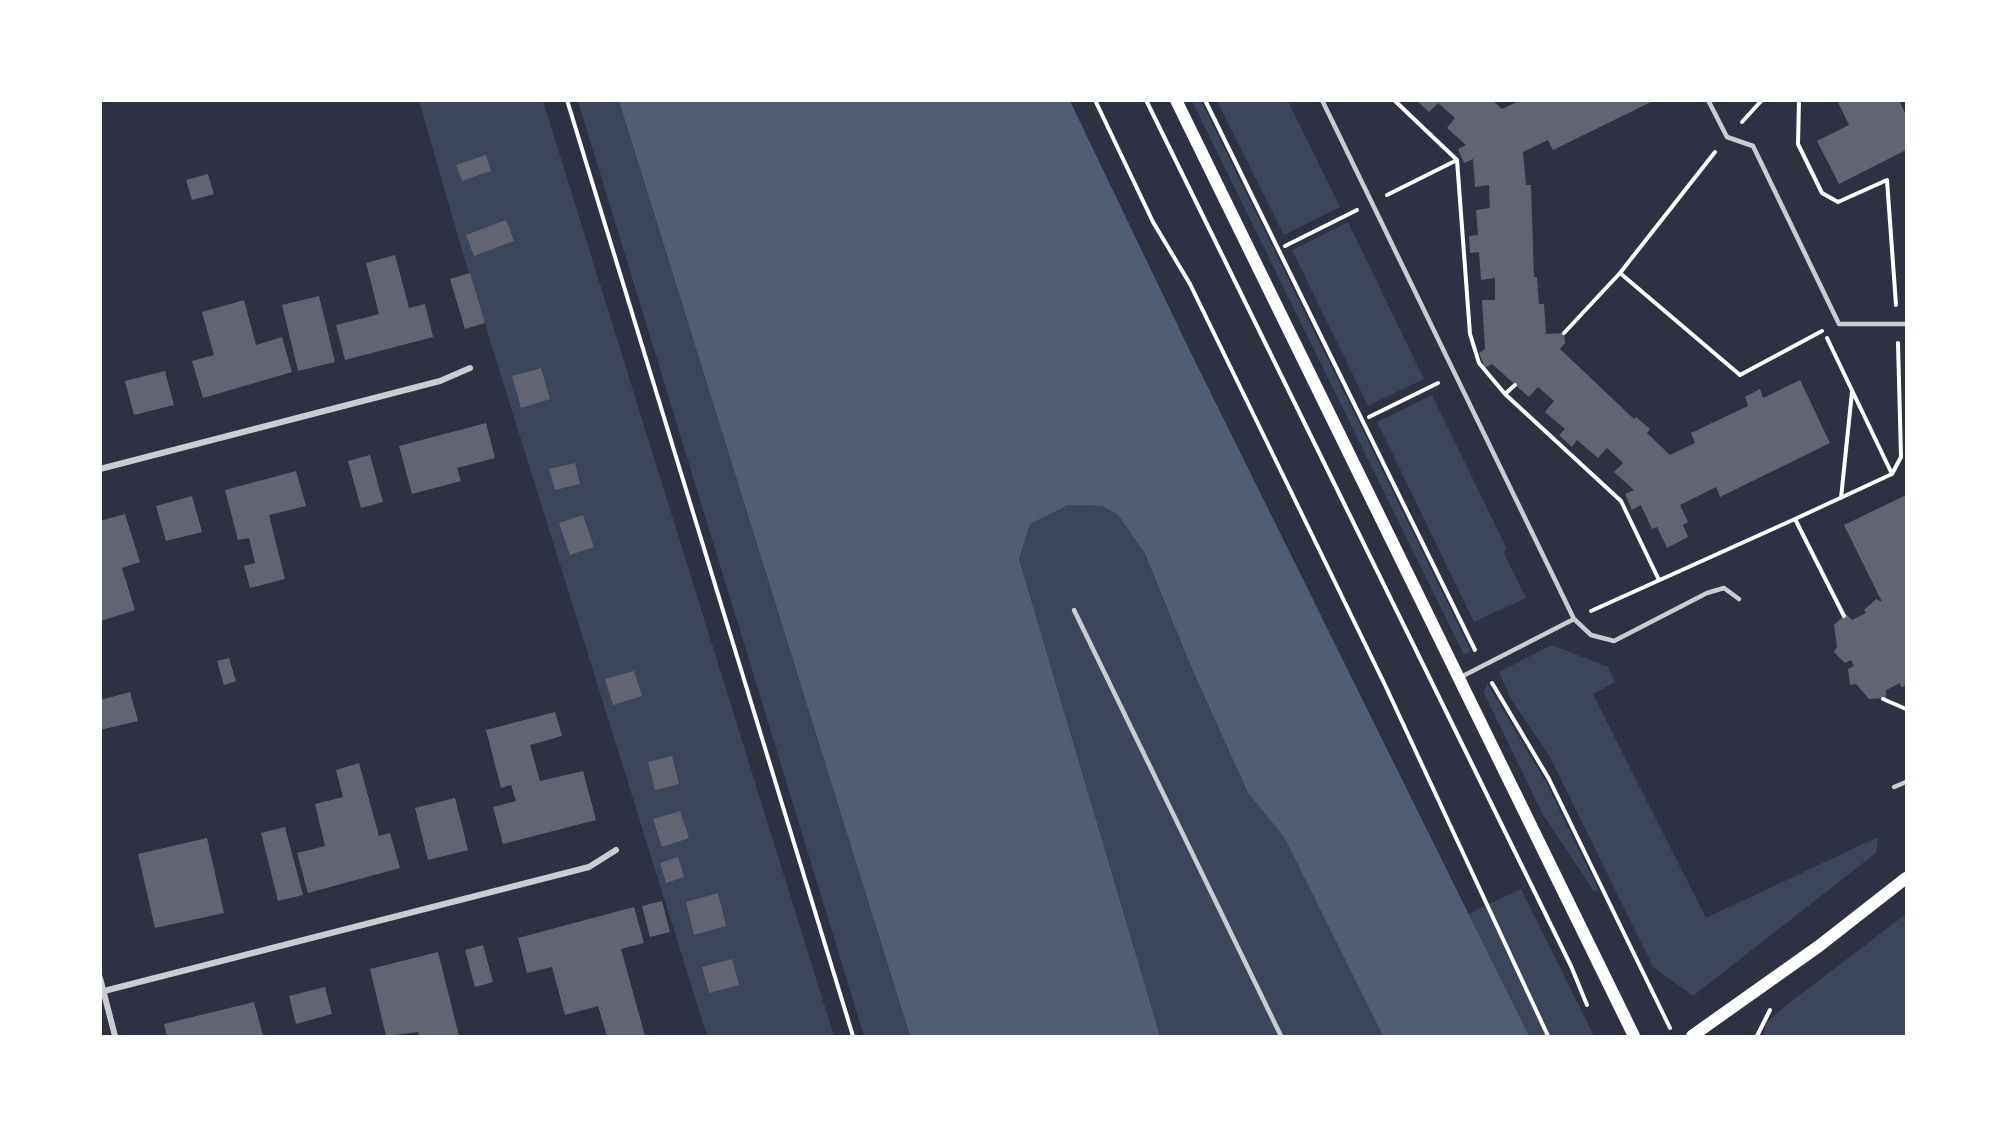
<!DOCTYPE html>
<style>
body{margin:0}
#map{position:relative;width:2007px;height:1137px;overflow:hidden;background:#2d3142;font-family:Raleway,sans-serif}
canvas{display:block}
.frame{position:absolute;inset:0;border:102px solid #fff;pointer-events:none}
</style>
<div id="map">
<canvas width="2007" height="1137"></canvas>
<div class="frame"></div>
</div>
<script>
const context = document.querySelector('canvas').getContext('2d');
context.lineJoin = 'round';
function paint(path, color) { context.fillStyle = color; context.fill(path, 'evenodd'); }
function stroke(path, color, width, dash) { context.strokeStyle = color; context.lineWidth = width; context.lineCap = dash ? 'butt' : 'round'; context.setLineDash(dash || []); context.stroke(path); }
const green = new Path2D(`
 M419,101h124l291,935h-127l-243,-779z
 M578,101h41l291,935h-46z
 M1192,101h9l270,550 -7,4z
 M1217,101h71l52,106 -56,28z
 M1348,222l76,157 -56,27 -76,-156z
 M1432,395l74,152 -2,6 22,45 -52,24 -97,-200z
 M1068,504l34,2 16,9 27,39 47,115 56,124 36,44 99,199h-223l-141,-477 11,-35z
 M1552,645l56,22 7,15 -22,12 113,224 172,-81 -2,16 -183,143 -40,-29 -103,-210 -38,-56 -13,-29z
 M1487,683l59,99 53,109 -6,-1 -50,-75 -59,-122z
 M1521,889l73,147h-65l-61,-122z
 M1906,914v122h-143l4,-14 13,-12z`);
const water = new Path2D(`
 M619,101h451l119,248 340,687h-146l-99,-199 -36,-44 -56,-124 -47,-115 -27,-39 -16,-9 -34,-1 -38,19 -11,35 141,477h-250z`);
const building = new Path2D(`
 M1416,100h76l10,9 19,-9h134l-102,50 -5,-10 -25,12 3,33h5l3,92h3l2,27h5l2,30 18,-1 1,10 -5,6 74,70 2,-2 14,12 -3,4 23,22 25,-12 -4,-10 57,-27 -3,-9 15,-8 3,9 37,-18 30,63 -110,54 -4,-10 -36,18 8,17 -5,3 5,12 -21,11 -10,-21 -5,2 -11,-24 -9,5 -7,-16 9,-4 -20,-18 9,-9 -16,-15 -9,10 -21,-18 -5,7 -13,-12 6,-6 -20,-17 9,-11 -16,-14 -9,10 -37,-33 -7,4 -6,-15 6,-4 -3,-49h13v-22l-14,2 -2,-28 -9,1 -1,-17 9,-1 -2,-25 14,-2 -1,-23 -14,2 -2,-28 -9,4 -6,-14 8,-4 -19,-17 8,-10 -17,-15 -9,9z
 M1837,100h62l7,15v35l-67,34 -22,-43 32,-16z
 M486,155l5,16 -29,10 -6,-16z
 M208,174l6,20 -22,6 -6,-20z
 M506,220l8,21 -40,15 -8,-21z
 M395,255l14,53 16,-4 8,33 -88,23 -9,-35 43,-11 -13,-51z
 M470,273l15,50 -20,6 -15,-50z
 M319,296l16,66 -37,9 -16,-66z
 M244,300l12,45 26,-8 10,35 -89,26 -11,-37 22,-6 -12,-43z
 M541,368l9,31 -29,9 -9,-32z
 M165,371l9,34 -40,10 -9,-34z
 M486,423l9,35 -38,10 4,13 -49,13 -13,-48z
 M370,455l13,47 -22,6 -13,-47z
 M575,463l5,21 -25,6 -6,-21z
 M296,471l10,35 -37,9 16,64 -35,9 -6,-22 11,-3 -6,-25 -11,2 -13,-50z
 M1906,495v191l-5,1 -1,-4 -14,7v8l-17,1 -13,-15 -6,1 -2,-16 6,-3 -3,-6 -6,3 -11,-11 3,-5 -3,-22 12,-11 6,6 14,-7 -2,-3 12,-11 6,3 -38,-77z
 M192,496l10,36 -36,9 -10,-35z
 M125,514l15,48 -18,6 13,42 -34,11 -1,-100z
 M583,515l11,32 -24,8 -11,-32z
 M229,658l7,23 -12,4 -7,-24z
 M634,671l8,25 -29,9 -8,-26z
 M130,692l8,29 -38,9v-30z
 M555,712l7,24 -32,9 10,36 43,-10 13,49 -93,24 -10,-37 23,-6 -5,-16 -10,3 -15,-58z
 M672,756l7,28 -24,6 -7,-28z
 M359,763l20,73 11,-3 10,35 -92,25 -11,-40 28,-7 -10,-42 28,-7 -7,-27z
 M455,798l13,52 -40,10 -13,-52z
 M680,811l9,27 -27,9 -9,-28z
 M285,827l18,68 -25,6 -17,-68z
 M207,838l17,75 -69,15 -17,-74z
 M678,857l6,20 -18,6 -6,-20z
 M718,893l8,33 -32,9 -8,-33z
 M662,901l8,31 -20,5 -8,-31z
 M634,907l10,36 -23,6 24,87h-38l-9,-30 -33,9 -13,-48 -25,6 -9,-35z
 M483,945l10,37 -18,5 -10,-37z
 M438,952l21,84h-39l-2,-4 -32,4 -16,-67z
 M732,959l7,26 -30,8 -7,-26z
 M325,987l7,27 -36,10 -7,-28z
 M254,1002l9,34h-96l-3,-12z`);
const path = new Path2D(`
 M567,100l286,936
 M1095,100l58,122 37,62 195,401 163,351
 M1146,100l425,866 16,39
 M1205,100l270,550
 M1394,100l63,60 13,174 9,29 26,31 116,107 38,79
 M1799,100l-1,44 24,49 16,9 49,-22 9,125
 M1742,122l20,-22
 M1387,195l70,-35
 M1285,246l72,-36
 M1620,273l120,102 82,-44
 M1564,333l56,-60 95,-121
 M1827,338l65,136 -97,45 49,97
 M1505,394l10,-9
 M1369,417l69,-34
 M1892,474l9,-17 -3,-114
 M1841,498l11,-106
 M1591,611l204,-92
 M1492,683l57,96 121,249
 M1883,699l23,10
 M1757,1036l13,-26`);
const service = new Path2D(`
 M1322,100l252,519 17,16 23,6 93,-48 17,-5 15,11
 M1708,100l19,37 26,9 86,178h67
 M1074,610l207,426
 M1459,678l115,-59
 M1894,787l12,-5`);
const minor = new Path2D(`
 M100,469l340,-88 30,-13
 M100,978l15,58
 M104,991l485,-124 27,-17`);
const secondary = new Path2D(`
 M1176,100l458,936
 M1692,1036l127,-90 87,-68`);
paint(green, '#3c4559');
paint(water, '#4f5d75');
paint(building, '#626471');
stroke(path, '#fff', 4);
stroke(service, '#caccd0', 4.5);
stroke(minor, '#caccd0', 6);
stroke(secondary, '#fff', 12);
</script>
